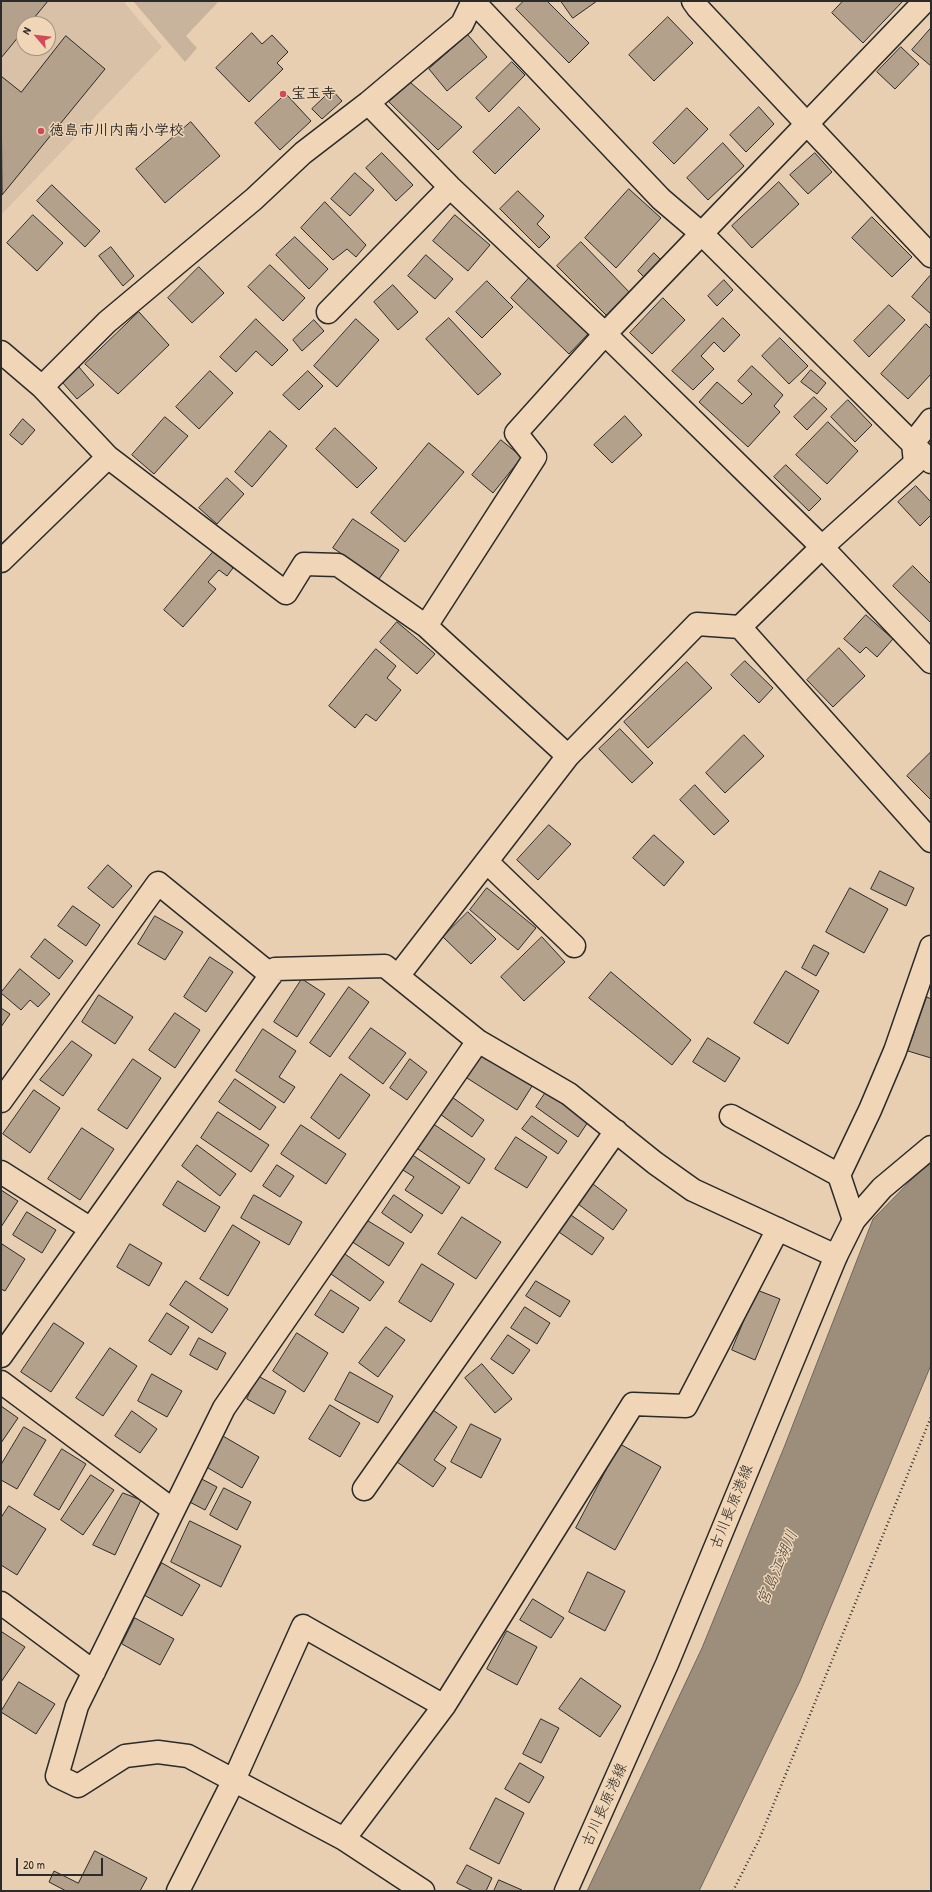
<!DOCTYPE html>
<meta charset="utf-8">
<style>
body{margin:0}
#map{position:relative;width:932px;height:1892px;overflow:hidden;background:#e8cfb1;font-family:"Patrick Hand",sans-serif}
canvas{display:block}
.frame{position:absolute;inset:0;border:2px solid #2b2b2b;pointer-events:none}
.north{position:absolute;left:16px;top:16px;width:40px;height:40px;box-sizing:border-box;background:#f0d6b7;border:1px solid #a1927f;border-radius:50%;rotate:298deg;font-size:11px;font-weight:700;line-height:16px;text-align:center;color:#2b2b2b}
.north::after{content:'';display:block;margin:auto;width:14px;height:18px;background:#d1495b;clip-path:polygon(50% 0,100% 100%,50% 72%,0 100%)}
.scale{position:absolute;left:16px;top:1858px;width:87px;height:18px;box-sizing:border-box;border:2px solid #2b2b2b;border-top:0;padding-left:5px;font-size:12px;line-height:14px;white-space:nowrap;color:#2b2b2b;-webkit-text-stroke:3px #f0d6b7;paint-order:stroke}
</style>
<div id="map">
<canvas width="932" height="1892"></canvas>
<div class="frame"></div>
<div class="north">N</div>
<div class="scale">20 m</div>
</div>
<script>
const context = document.querySelector('canvas').getContext('2d');
context.lineJoin = 'round';
function paint(path, color) { context.fillStyle = color; context.fill(path, 'evenodd'); }
function stroke(path, color, width, dash) { context.strokeStyle = color; context.lineWidth = width; context.lineCap = dash ? 'butt' : 'round'; context.setLineDash(dash || []); context.stroke(path); }
function label(font, color, halo, rows, align = 'center') {
  context.font = font + ' "Patrick Hand","Klee One",sans-serif'; context.lineWidth = 3; context.setLineDash([]); context.textBaseline = 'middle'; context.strokeStyle = halo; context.fillStyle = color; for (const [text, x, y, turn = 0] of rows) {
    context.save(); context.translate(x, y); context.rotate((+turn || 0) * Math.PI / 180); context.textAlign = isNaN(turn) ? turn : align; if (halo) context.strokeText(text, 0, 0); context.fillText(text, 0, 0); context.restore();
  }
}
const built = new Path2D(`
 M1,1h122l39,46 -161,168zM24,24h24v24h-24z`);
const green = new Path2D(`
 M133,1h86l-33,35 11,12 -12,14z`);
const water = new Path2D(`
 M931,1163v202l-131,316 -101,210h-112l115,-243 83,-203 88,-226 49,-50z`);
const building = new Path2D(`
 M1,1h47l-19,23h-5v6l-23,28z
 M524,1h23l42,42 -20,20 -53,-54z
 M561,1h36l-24,17z
 M843,1h60l-40,42 -31,-30z
 M668,17l25,26 -39,38 -25,-26z
 M931,28v38l-19,-16z
 M252,33l10,11 10,-9 16,17 -11,11 6,6 -34,33 -33,-34z
 M468,35l19,22 -40,34 -18,-22z
 M66,36l39,33 -103,126 -1,-119 20,16z
 M901,47l18,17 -24,25 -18,-17z
 M512,62l13,13 -36,37 -13,-14z
 M411,83l51,44 -24,23 -49,-48z
 M332,90l10,11 -20,18 -10,-10z
 M286,94l25,27 -31,29 -25,-27z
 M519,107l21,22 -45,45 -22,-22z
 M759,107l15,17 -28,28 -16,-17z
 M687,108l21,21 -34,35 -21,-21z
 M191,122l29,34 -55,47 -29,-34z
 M723,143l21,23 -36,34 -21,-22z
 M382,153l31,32 -17,16 -30,-33z
 M815,153l17,19 -24,22 -18,-19z
 M355,173l19,17 -24,26 -19,-17z
 M779,182l20,22 -47,44 -20,-22z
 M52,185l48,46 -15,16 -48,-46z
 M629,189l32,29 -45,50 -31,-30z
 M518,191l26,25 -7,8 13,13 -11,11 -39,-39z
 M325,202l41,43 -10,12 -9,-8 -14,11 -32,-32z
 M33,215l30,28 -26,28 -30,-28z
 M455,215l35,30 -22,26 -35,-30z
 M872,217l40,40 -20,20 -40,-39z
 M295,237l33,32 -19,20 -33,-34z
 M581,242l51,53 -23,23 -52,-52z
 M111,247l23,29 -11,10 -24,-30z
 M654,253l10,10 -16,18 -10,-10z
 M426,255l27,24 -18,20 -27,-23z
 M270,265l35,33 -22,23 -35,-34z
 M199,267l25,26 -32,30 -24,-25z
 M531,276l58,57 -20,21 -58,-56z
 M930,276l1,1v37l-19,-17z
 M724,280l9,10 -16,16 -9,-10z
 M487,281l26,26 -31,31 -26,-26z
 M393,285l25,27 -20,18 -24,-28z
 M663,298l22,22 -33,34 -22,-21z
 M889,305l16,15 -36,37 -15,-16z
 M139,312l30,33 -51,49 -33,-30z
 M449,318l52,56 -23,21 -52,-56z
 M723,318l17,17 -16,17 -10,-10 -13,14 13,13 -21,21 -21,-19z
 M256,319l32,31 -16,16 -16,-15 -20,21 -16,-15z
 M356,319l23,21 -42,47 -23,-21z
 M314,320l10,11 -22,20 -9,-11z
 M926,324l5,5v45l-23,25 -27,-25z
 M780,338l28,28 -19,18 -27,-28z
 M752,366l31,29 -9,11 6,6 -32,35 -49,-45 18,-20 25,22 10,-10 -14,-13z
 M79,367l15,18 -17,14 -15,-17z
 M811,370l15,13 -9,11 -16,-12z
 M210,371l23,22 -34,36 -23,-22z
 M308,371l15,15 -24,24 -16,-15z
 M814,397l13,12 -20,21 -13,-13z
 M848,400l24,25 -17,17 -24,-25z
 M625,416l17,19 -30,28 -18,-18z
 M165,417l23,19 -34,38 -22,-19z
 M23,419l12,11 -13,15 -12,-10z
 M828,422l30,29 -31,33 -31,-29z
 M335,428l42,40 -20,20 -41,-39z
 M270,431l17,15 -35,41 -17,-15z
 M501,440l21,17 -29,36 -21,-18z
 M429,443l35,29 -59,70 -34,-29z
 M786,465l35,34 -12,12 -35,-34z
 M227,478l17,16 -27,30 -18,-16z
 M916,486l15,16v13l-11,11 -22,-24z
 M353,519l46,31 -20,29 -46,-31z
 M214,551l19,17 -6,8 -8,-6 -11,12 8,7 -33,38 -19,-17z
 M913,566l18,18v39l-38,-37z
 M866,615l27,24 -16,18 -11,-10 -6,6 -16,-14z
 M397,622l38,32 -18,20 -37,-32z
 M839,648l26,28 -32,31 -26,-27z
 M376,649l20,17 -9,12 14,12 -25,31 -10,-7 -11,14 -26,-22z
 M745,661l28,27 -14,15 -28,-28z
 M687,662l25,26 -64,60 -24,-26z
 M620,729l33,34 -21,20 -33,-34z
 M744,735l20,21 -39,37 -19,-20z
 M931,752v48l-24,-24z
 M695,785l34,36 -15,14 -34,-35z
 M549,825l22,19 -33,36 -21,-20z
 M654,835l30,27 -20,24 -31,-28z
 M108,865l24,21 -19,22 -25,-20z
 M880,871l34,17 -8,18 -35,-17z
 M487,888l49,40 -18,22 -48,-40z
 M850,888l38,21 -24,44 -38,-21z
 M73,906l27,19 -14,21 -28,-20z
 M468,912l28,27 -25,25 -28,-27z
 M155,916l28,16 -18,28 -27,-16z
 M542,937l23,25 -41,39 -23,-24z
 M45,939l28,22 -14,18 -28,-22z
 M814,945l15,8 -13,23 -14,-8z
 M210,957l23,15 -27,40 -22,-15z
 M20,969l30,25 -12,13 -8,-7 -9,10 -20,-17z
 M786,971l33,20 -31,53 -34,-21z
 M611,972l80,68 -19,25 -83,-67z
 M302,979l23,15 -28,43 -23,-15z
 M349,987l20,15 -39,55 -20,-14z
 M99,995l34,22 -18,27 -33,-22z
 M927,997l4,2v59l-23,-7z
 M1,1008l9,6 -9,13z
 M175,1013l25,17 -25,38 -26,-18z
 M371,1028l35,25 -23,31 -34,-26z
 M263,1029l33,22 -17,26 16,10 -11,16 -48,-32z
 M708,1038l32,20 -15,24 -32,-20z
 M72,1041l20,14 -29,41 -23,-16z
 M484,1052l50,31 -17,27 -50,-32z
 M133,1059l28,19 -34,51 -29,-19z
 M410,1059l17,13 -20,28 -17,-12z
 M341,1074l29,21 -31,44 -28,-21z
 M235,1079l41,28 -16,23 -41,-28z
 M34,1090l26,18 -30,45 -27,-19z
 M546,1092l42,30 -10,15 -42,-30z
 M452,1097l32,23 -12,17 -32,-23z
 M218,1112l51,33 -18,27 -50,-34z
 M532,1116l35,25 -9,13 -36,-25z
 M429,1121l56,38 -16,25 -57,-39z
 M301,1125l45,29 -20,30 -45,-30z
 M82,1128l32,21 -34,51 -32,-21z
 M516,1137l31,20 -20,31 -32,-19z
 M197,1145l39,29 -16,22 -38,-30z
 M405,1150l55,37 -18,27 -37,-24 9,-13 -19,-12z
 M277,1165l17,11 -14,21 -17,-11z
 M178,1181l42,26 -15,25 -42,-27z
 M589,1181l38,29 -14,20 -39,-29z
 M1,1190l17,11 -17,26z
 M254,1195l48,27 -13,23 -48,-27z
 M394,1195l29,20 -12,18 -29,-20z
 M27,1212l29,18 -14,23 -29,-18z
 M568,1213l36,25 -12,17 -36,-25z
 M462,1217l39,25 -25,37 -38,-25z
 M365,1219l39,24 -15,23 -38,-25z
 M233,1225l27,17 -32,54 -28,-17z
 M2,1244l23,15 -20,32 -4,-2z
 M130,1244l32,19 -13,23 -32,-19z
 M345,1254l39,28 -14,19 -39,-27z
 M422,1264l32,20 -23,38 -32,-20z
 M186,1281l42,28 -16,24 -42,-28z
 M536,1281l34,20 -10,16 -34,-21z
 M331,1290l28,18 -16,25 -28,-18z
 M757,1290l23,9 -25,61 -23,-10z
 M525,1307l25,16 -13,21 -26,-16z
 M167,1313l22,14 -18,28 -22,-14z
 M54,1323l30,20 -33,49 -30,-20z
 M386,1327l19,13 -27,37 -19,-14z
 M297,1333l31,20 -24,39 -31,-21z
 M508,1335l22,15 -17,24 -22,-15z
 M199,1338l27,15 -9,17 -27,-15z
 M110,1348l27,18 -34,50 -27,-18z
 M482,1364l30,35 -17,14 -30,-35z
 M350,1372l43,24 -15,27 -43,-23z
 M152,1374l30,17 -15,26 -29,-16z
 M258,1376l28,15 -12,23 -27,-15z
 M330,1405l30,18 -20,34 -31,-18z
 M1,1406l17,12 -17,25z
 M433,1410l24,17 -23,33 12,8 -13,19 -36,-25z
 M132,1411l25,18 -17,24 -25,-17z
 M471,1424l30,15 -20,39 -30,-16z
 M24,1427l22,13 -29,49 -16,-9v-15z
 M216,1432l43,25 -17,31 -44,-26z
 M620,1444l41,23 -46,83 -39,-22z
 M62,1449l24,15 -27,46 -25,-15z
 M91,1475l23,15 -31,45 -22,-15z
 M194,1475l23,12 -12,23 -23,-12z
 M224,1488l27,14 -14,28 -27,-15z
 M123,1493l18,7 -26,55 -22,-10z
 M9,1506l37,23 -29,46 -16,-10v-47z
 M190,1521l51,25 -20,41 -50,-25z
 M162,1563l38,22 -18,31 -38,-21z
 M588,1572l37,19 -20,40 -36,-19z
 M533,1599l31,19 -13,20 -31,-18z
 M135,1618l39,21 -14,26 -38,-21z
 M507,1631l30,16 -20,38 -30,-16z
 M2,1632l23,15 -24,35v-49z
 M581,1678l40,28 -21,31 -41,-28z
 M19,1682l36,22 -19,30 -35,-22z
 M541,1719l18,9 -18,35 -18,-9z
 M520,1763l24,14 -15,26 -24,-14z
 M496,1798l28,15 -25,51 -29,-15z
 M95,1851l52,27 -7,13h-74l-17,-9 5,-11 24,12z
 M467,1865l25,13 -6,13h-13l-16,-8z
 M499,1880l23,10 -1,1h-27z`);
const path = new Path2D(`
 M733,1891l26,-51 172,-423`);
const minor = new Path2D(`
 M473,1l188,198 41,35 229,228
 M693,1l5,7 233,248
 M368,103l82,84 155,147 217,213 109,115
 M328,312l122,-125
 M1,352l41,35 66,70 178,136 18,-29 34,1 88,61 142,130 129,-132 43,3 82,-80 93,-84 -2,-20 18,-23
 M42,387l65,-65 147,-123 49,-46 65,-50 94,-79 11,-23
 M1,561l107,-104
 M426,626l109,-169 -19,-24 89,-99 320,-333
 M740,627l191,214
 M487,862l87,84
 M398,976l170,-220
 M1,1101l157,-218 113,92
 M731,1116l108,59
 M1,1172l90,57
 M854,1220l-15,-45 31,-65 25,-59 36,-104
 M1,1356l274,-387 110,-3 93,75
 M1,1382l172,128
 M364,1489l252,-358
 M1,1603l93,69
 M344,1839l100,-133 189,-302 53,2 92,-177
 M178,1891l56,-111 69,-154 141,80
 M423,1891l-79,-52 -156,-83 -30,-4 -33,4 -47,30 -21,-10 20,-70 147,-298 254,-367 91,53 86,69 38,27 143,66`);
const major = new Path2D(`
 M566,1891l101,-227 169,-408 18,-36 28,-32 49,-41`);
const markers = [
 [283,94,4,"#d1495b"],
 [41,131,4,"#d1495b"]
];
const poiNames = [
 ["宝玉寺",291,94],
 ["徳島市川内南小学校",49,131]
];
const streetNames = [
 ["古川長原港線",732,1507,-68],
 ["古川長原港線",605,1805,-66]
];
const waterNames = [
 ["宮島江湖川",778,1568,-67]
];
paint(built, '#d8c1a6');
paint(green, '#c8b49c');
paint(water, '#9d8e7c');
stroke(water, '#6f665c', 1);
paint(building, '#b3a18c');
stroke(building, '#2b2b2b', 1);
stroke(minor, '#2b2b2b', 25);
stroke(major, '#2b2b2b', 25);
stroke(path, '#2b2b2b', 2.5, [1, 3]);
stroke(minor, '#f0d6b7', 22);
stroke(major, '#f0d6b7', 22);
for (const [x, y, r, color] of markers) { const dot = new Path2D(); dot.arc(x, y, r, 0, 2 * Math.PI); context.fillStyle = color; context.fill(dot); stroke(dot, '#f0d6b7', 1.5); }
label('bold 15px', '#2b2b2b', '#f0d6b7', poiNames, 'left');
label('15px', '#2b2b2b', '#f0d6b7', streetNames);
label('italic 16px', '#48443f', '#f0d6b7', waterNames);
</script>
